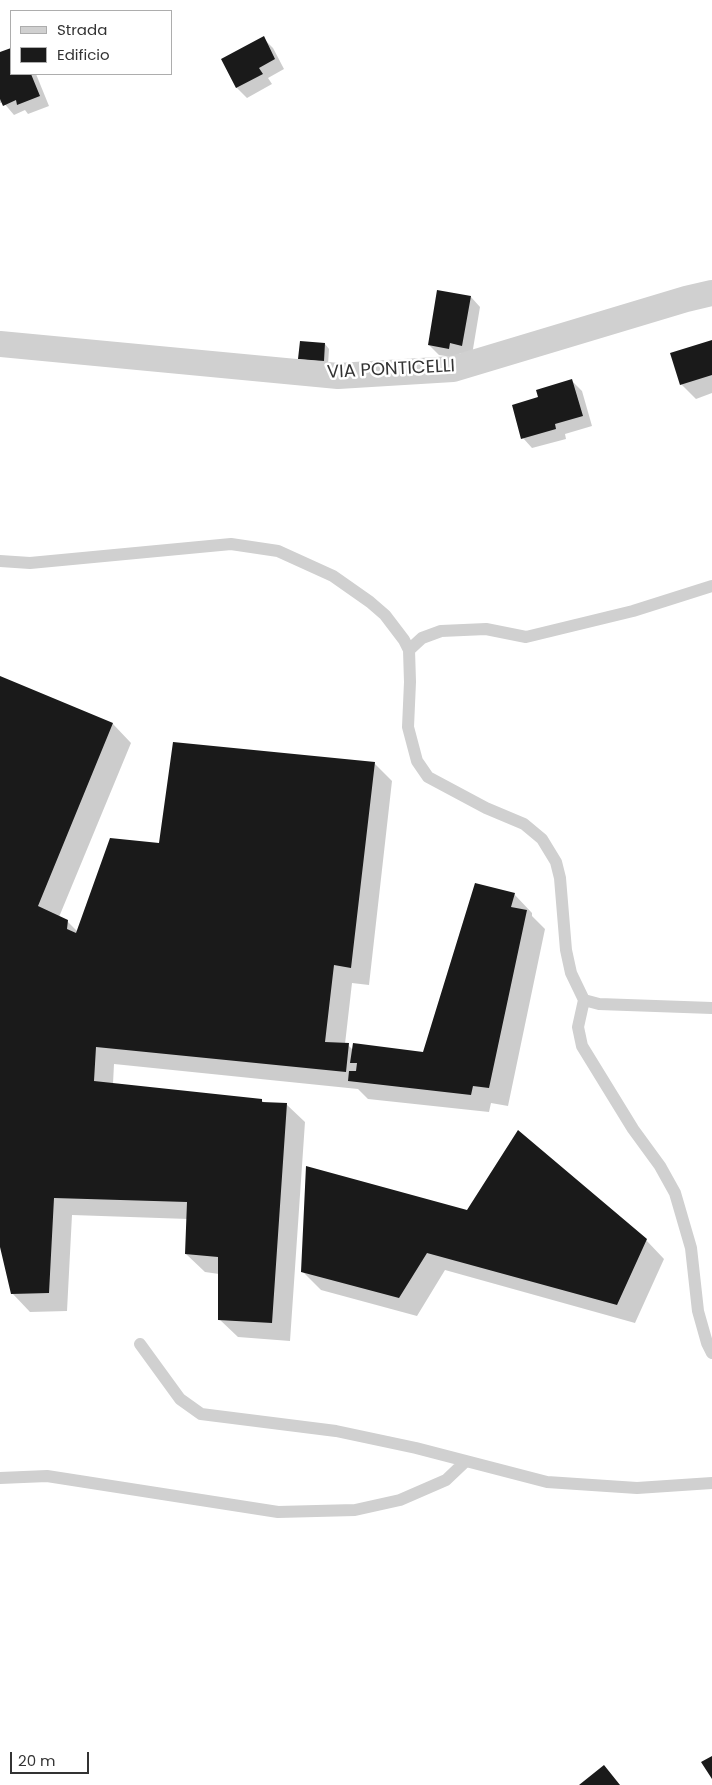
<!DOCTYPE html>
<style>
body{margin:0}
#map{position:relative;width:712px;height:1785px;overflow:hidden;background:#fff;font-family:Poppins,sans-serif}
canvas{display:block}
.legend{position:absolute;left:10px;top:10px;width:162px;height:65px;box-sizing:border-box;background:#fff;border:1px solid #adadad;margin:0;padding:6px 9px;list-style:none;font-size:15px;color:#333}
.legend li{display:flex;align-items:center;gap:10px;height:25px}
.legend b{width:25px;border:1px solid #adadad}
.scale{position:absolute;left:10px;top:1752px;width:79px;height:22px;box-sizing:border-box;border:2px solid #333;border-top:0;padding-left:6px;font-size:15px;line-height:18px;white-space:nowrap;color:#333;-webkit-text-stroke:4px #fff;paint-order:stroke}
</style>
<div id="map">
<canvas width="712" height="1785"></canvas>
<ul class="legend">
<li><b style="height:6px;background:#d0d0d0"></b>Strada</li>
<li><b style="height:14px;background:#1a1a1a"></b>Edificio</li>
</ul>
<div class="scale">20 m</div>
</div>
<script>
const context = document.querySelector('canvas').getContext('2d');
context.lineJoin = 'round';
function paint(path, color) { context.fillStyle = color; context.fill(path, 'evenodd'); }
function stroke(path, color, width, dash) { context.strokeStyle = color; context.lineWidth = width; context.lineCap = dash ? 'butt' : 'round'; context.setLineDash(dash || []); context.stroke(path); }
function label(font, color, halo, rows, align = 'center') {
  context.font = font + ' Poppins,sans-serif'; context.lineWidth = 5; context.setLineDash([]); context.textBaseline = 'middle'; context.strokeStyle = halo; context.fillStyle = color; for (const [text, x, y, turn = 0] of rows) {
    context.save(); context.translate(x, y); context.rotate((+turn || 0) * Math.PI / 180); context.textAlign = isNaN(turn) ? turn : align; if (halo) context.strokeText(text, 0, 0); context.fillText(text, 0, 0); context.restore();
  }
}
const shadow = new Path2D(`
 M263,38l10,10 11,21 -16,9 4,6 -25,14 -10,-10 -15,-28z
 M11,49v25h25l13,32 -21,8 -3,-4 -11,5 -11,-13 -3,1v-49z
 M471,297l9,10 -8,48 -12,-2 -2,5 -19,-3 -10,-10z
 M712,341v52l-16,6 -15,-15z
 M325,344l4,5 -1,16 -24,-1 -4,-5z
 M572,381l10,10 10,35 -27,8 1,5 -34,9 -9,-10 17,-40z
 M0,677l113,47 18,19 -72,174 8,4 11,11 82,-88 214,-81 18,18 -23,204 -17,-2 -7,61 3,1 5,5 71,3 90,-159 18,19v3l13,13 -37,177 -17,-3 -2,9 -121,-13 -10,-10 -244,-25 -1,20 148,16 4,3 21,1 19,18 -15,219 -52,-4 -19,-18v-45l-14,-2 -19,-18 2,-35 -116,-4 -5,96 -37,1 -18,-19 -12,-52z
 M468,1211l178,29 18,19 -29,64 -190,-53 -28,46 -96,-26 -19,-19z`);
const building = new Path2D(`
 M264,36l11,23 -16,9 4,6 -27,14 -15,-29z
 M11,48v26h20l9,22 -23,9 -1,-5 -13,6 -3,-7v-47z
 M437,290l34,6 -9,50 -12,-3 -1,6 -21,-4z
 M712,340v35l-32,10 -10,-32z
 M300,341l25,2 -1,18 -26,-2z
 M572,379l11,37 -28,8 1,5 -35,10 -9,-34 26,-8 -2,-7z
 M0,676l113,47 -75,183 30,14 -1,9 9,4 34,-95 49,5 14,-101 202,20 -24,206 -17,-3 -9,77 24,1 -3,29 -250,-25 -2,34 168,18v3l25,1 -15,220 -54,-3v-63l-33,-3 2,-52 -133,-4 -5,95 -38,1 -11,-47z
 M475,883l40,10 -4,14 16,3 -38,178 -16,-2 -2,9 -123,-14 1,-10h7l1,-8h-7l3,-20 70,9z
 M518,1130l129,109 -30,66 -190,-52 -28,45 -98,-26 5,-106 161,44z
 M712,1756v23l-11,-17z
 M604,1765l16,20h-41z`);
const lane = new Path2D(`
 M0,561l30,2 201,-19 47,7 55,25 37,26 15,13 19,25 5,10 1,32 -2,45 9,34 11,16 58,31 38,16 18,15 14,23 4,16 6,72 5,23 13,27 15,4 113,4
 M409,650l13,-12 19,-7 45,-2 40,8 107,-26 79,-25
 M584,1000l-6,27 4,19 51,83 27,37 15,27 16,55 7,63 9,32 5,10
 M140,1344l40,55 21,15 135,17 80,17 131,34 90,6 75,-5
 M0,1478l47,-2 231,36 77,-2 45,-10 46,-20 20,-19`);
const street = new Path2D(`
 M0,344l338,32 115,-7 233,-70 26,-6`);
const streetNames = [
 ["VIA PONTICELLI",391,370,-3]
];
paint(shadow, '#0003');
paint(building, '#1a1a1a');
stroke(lane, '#d0d0d0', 12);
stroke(street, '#d0d0d0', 26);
label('18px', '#333', '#fff', streetNames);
</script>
